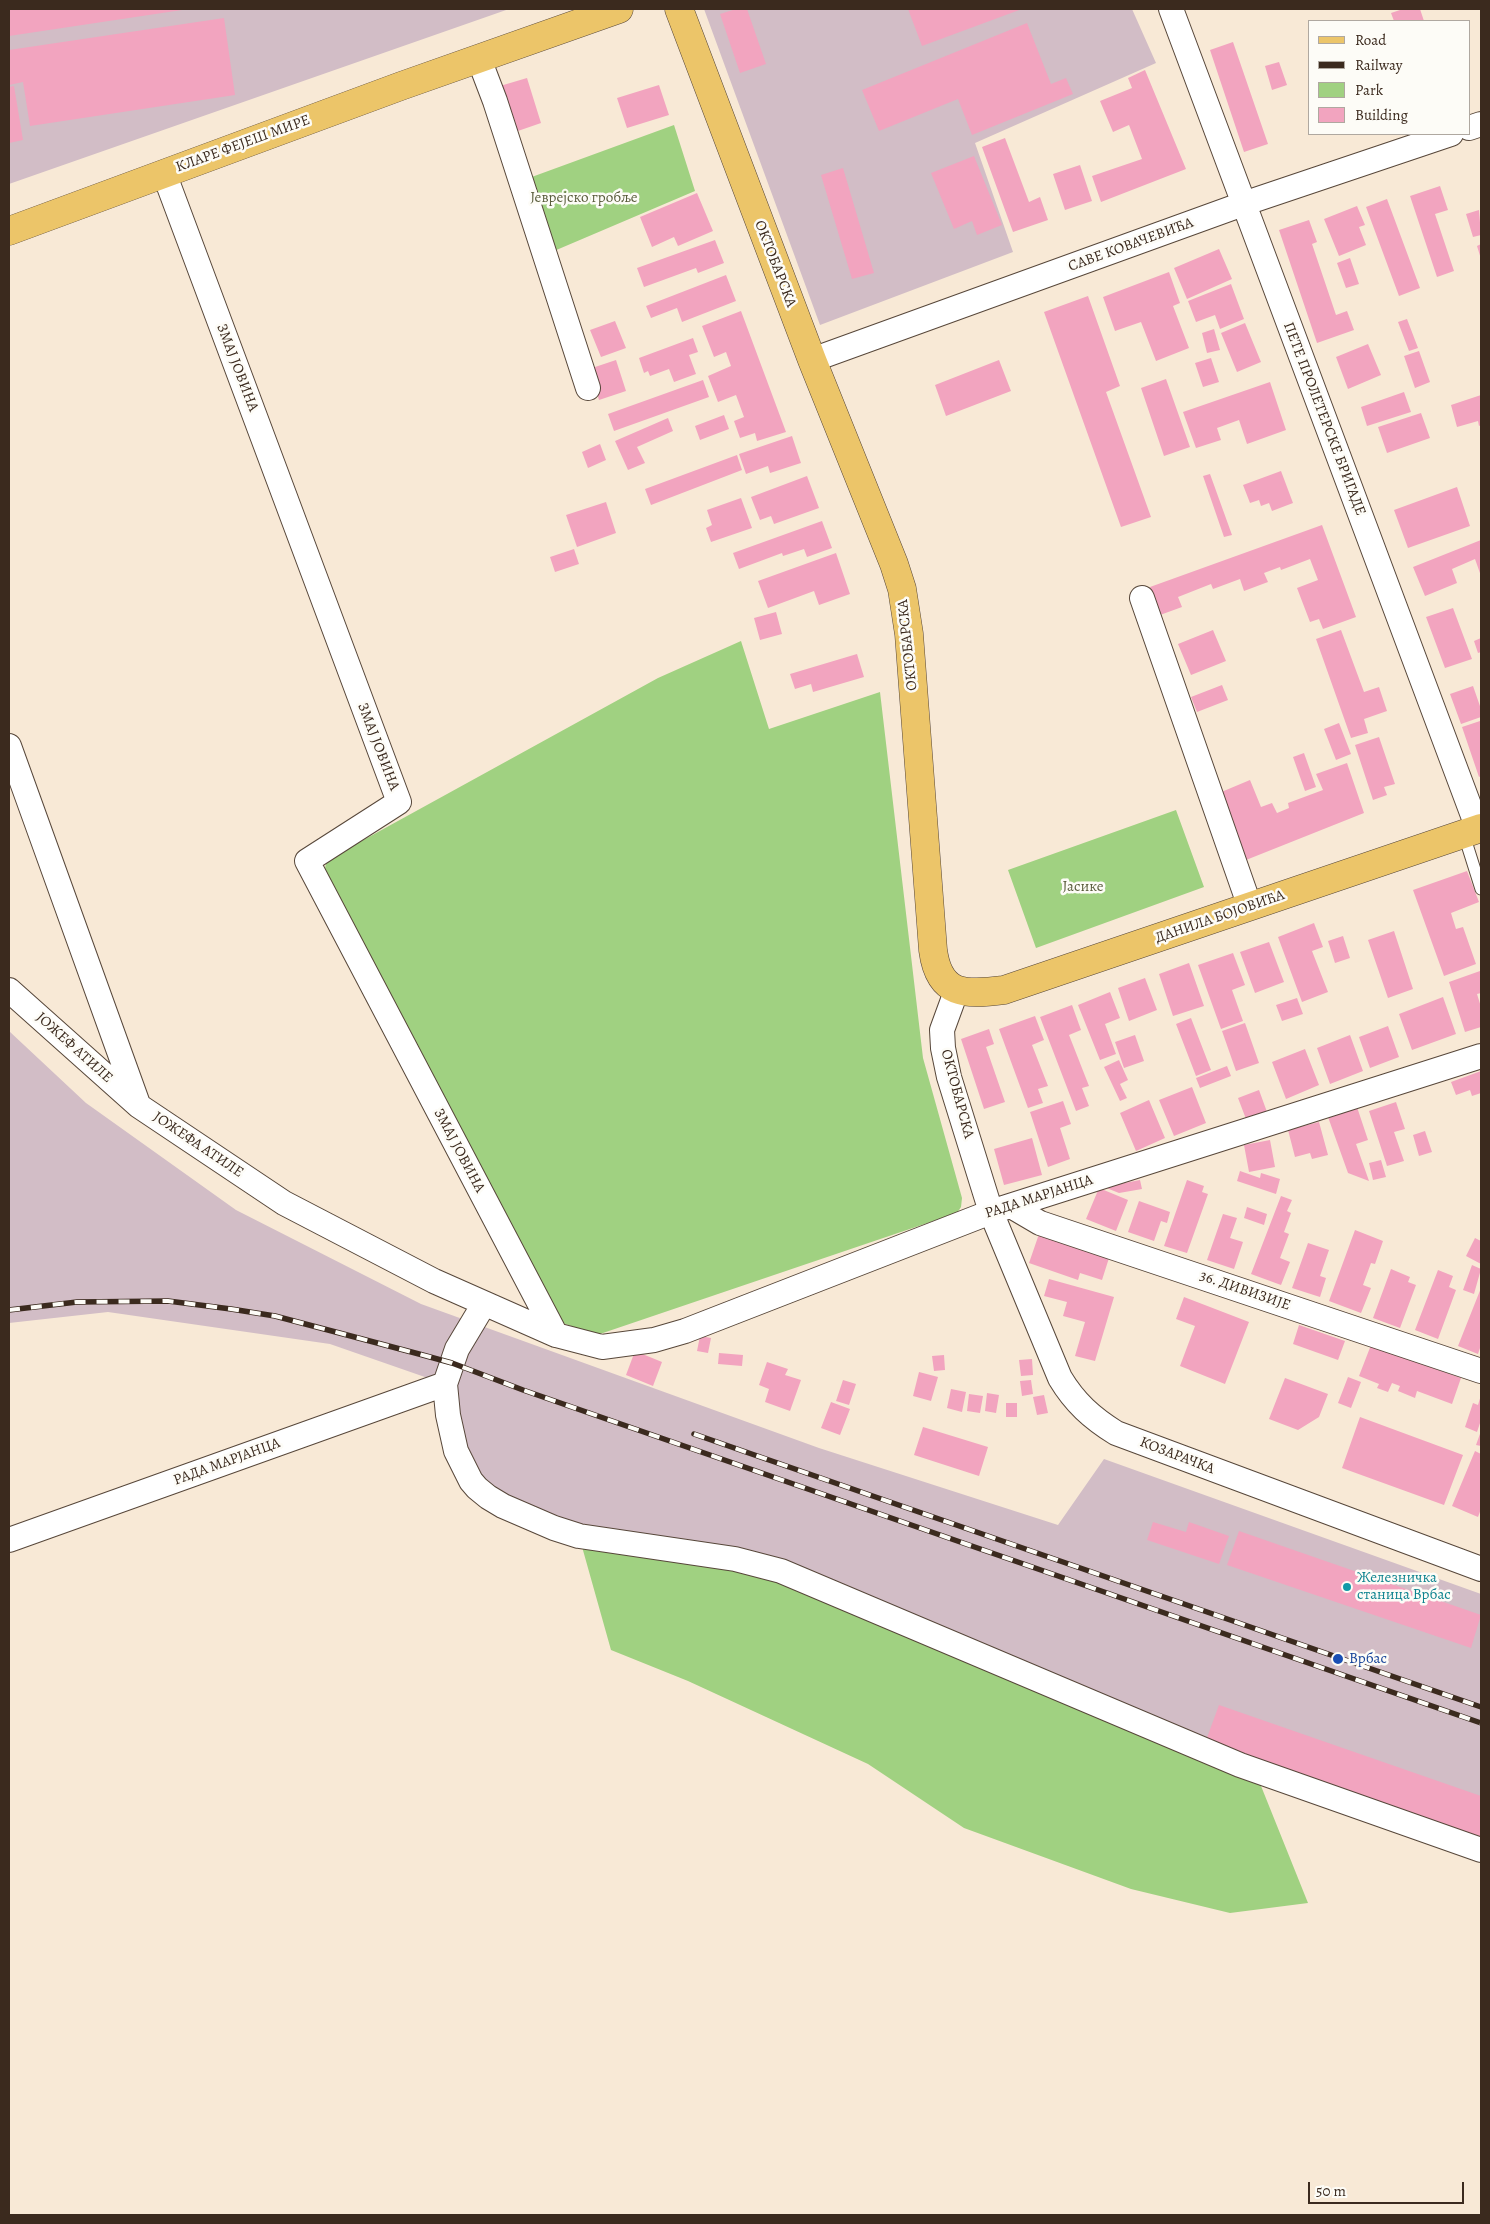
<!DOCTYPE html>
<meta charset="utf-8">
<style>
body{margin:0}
#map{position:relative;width:1490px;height:2224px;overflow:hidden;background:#f8e9d6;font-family:Alegreya,serif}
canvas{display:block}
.frame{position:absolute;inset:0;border:10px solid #3b2a1e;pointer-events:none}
.legend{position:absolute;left:1308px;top:20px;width:162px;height:115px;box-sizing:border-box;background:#fdfcf7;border:1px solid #afa8a0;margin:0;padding:6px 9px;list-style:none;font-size:15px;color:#3b2a1e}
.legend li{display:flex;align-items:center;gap:10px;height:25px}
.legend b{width:25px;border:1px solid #afa8a0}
.scale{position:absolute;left:1308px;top:2182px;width:156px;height:22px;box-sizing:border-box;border:2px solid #3b2a1e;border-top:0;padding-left:6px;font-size:15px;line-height:18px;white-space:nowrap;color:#3b2a1e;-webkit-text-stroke:4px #fdfcf7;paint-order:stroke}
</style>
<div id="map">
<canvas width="1490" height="2224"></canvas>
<div class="frame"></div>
<ul class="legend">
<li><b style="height:6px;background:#ecc569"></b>Road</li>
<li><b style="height:6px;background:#3b2a1e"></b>Railway</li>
<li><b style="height:14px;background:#a0d181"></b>Park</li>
<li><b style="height:14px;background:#f2a4bf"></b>Building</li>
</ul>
<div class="scale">50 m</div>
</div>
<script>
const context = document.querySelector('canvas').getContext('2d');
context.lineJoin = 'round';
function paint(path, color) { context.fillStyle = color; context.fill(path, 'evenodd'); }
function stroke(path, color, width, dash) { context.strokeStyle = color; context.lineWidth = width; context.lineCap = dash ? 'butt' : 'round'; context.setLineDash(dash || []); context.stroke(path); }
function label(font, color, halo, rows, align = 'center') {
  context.font = font + ' Alegreya,serif'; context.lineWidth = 5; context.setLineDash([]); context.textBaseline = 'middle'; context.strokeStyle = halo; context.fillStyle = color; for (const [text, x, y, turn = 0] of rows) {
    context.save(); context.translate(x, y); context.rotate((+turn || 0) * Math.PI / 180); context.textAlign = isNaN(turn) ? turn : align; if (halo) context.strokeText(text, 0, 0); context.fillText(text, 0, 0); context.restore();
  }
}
const industrial = new Path2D(`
 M9,9h500l-500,175z
 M704,9h428l24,54 -181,80 38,109 -193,73z
 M9,1031l77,72 150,107 185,94 398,144 239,77 46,-66 377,135v256l-902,-314 -102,-48 -32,-104 -115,-40 -222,-32 -99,11z`);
const green = new Path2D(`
 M674,125l21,66 -141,60 -25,-73z
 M741,641l28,88 111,-37 43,366 39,140 -1,9 -4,6 -360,122 -40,-14 -234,-445 4,-16 331,-182z
 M1176,810l28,77 -168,61 -28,-78z
 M579,1536l156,23 520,212 53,132 -78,10 -99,-24 -167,-61 -96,-64 -180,-83 -77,-31z`);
const building = new Path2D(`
 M9,9h173v1l-173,26z
 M736,9h11l19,55 -26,9 -20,-59z
 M908,9h114l-100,37z
 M1403,9h17l4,12h-30l-3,-8z
 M224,18l11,77 -205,31 -7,-44 -14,3v-35z
 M1027,23l24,61 15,-6 7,16 -101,41 -14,-36 -79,32 -17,-41z
 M1233,42l35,102 -24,8 -34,-102z
 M1279,62l8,23 -15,5 -7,-24z
 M1145,70l41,99 -85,33 -9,-26 50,-17 -13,-34 -16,7 -13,-31 32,-13 -4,-10z
 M527,78l14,45 -26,9 -15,-46z
 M659,85l10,30 -42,13 -10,-30z
 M14,86l9,54 -14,3v-56z
 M1005,138l24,64 11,-5 8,23 -35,12 -31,-85z
 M974,156l28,69 -25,10 -5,-14 -18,8 -23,-56z
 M1080,165l12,36 -27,9 -12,-36z
 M843,168l31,105 -22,6 -31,-104z
 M1440,186l8,24 -13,4 19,57 -17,6 -27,-81z
 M697,193l16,38 -35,15 -4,-9 -22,10 -12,-30z
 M1387,199l33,89 -21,8 -33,-89z
 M1357,206l8,19 -6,2 7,18 -27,11 -15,-37z
 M1479,210l2,25 -8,2 -7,-23z
 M1309,220l8,22 -5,2 24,71 11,-4 7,19 -37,13 -38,-113z
 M715,240l9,23 -26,10 -2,-5 -52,19 -7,-19z
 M1481,244v15l-4,-13z
 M1219,249l13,30 -45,20 -13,-31z
 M1350,258l9,26 -13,4 -9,-25z
 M1169,272l11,31 -7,3 16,42 -33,13 -15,-39 -26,9 -12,-34z
 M726,275l10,26 -54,21 -5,-14 -26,10 -5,-12z
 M1231,284l13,35 -24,10 -5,-14 -19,7 -8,-21z
 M1088,296l32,90 -14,6 45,125 -30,10 -77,-215z
 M741,311l45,121 -29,9 -2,-8 -15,5 -6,-17 10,-4 -8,-22 -18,7 -10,-26 23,-10 -5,-14 -12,5 -12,-31z
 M1407,319l11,29 -9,3 -11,-29z
 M615,321l11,27 -25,9 -11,-27z
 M1245,323l16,39 -24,10 -16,-39z
 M1214,329l6,21 -13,3 -5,-20z
 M693,338l5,14 -9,3 7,19 -22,8 -5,-13 -19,7 -2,-5 -4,2 -5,-15z
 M1368,344l13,31 -33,14 -12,-32z
 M1419,351l11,31 -15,6 -11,-32z
 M1211,358l8,24 -16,5 -8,-24z
 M616,360l10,31 -27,9 -10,-31z
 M999,360l12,31 -65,25 -11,-31z
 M1166,379l24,68 -26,9 -23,-68z
 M703,380l6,17 -95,34 -6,-17z
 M1270,382l16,48 -39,14 -8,-24 -22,8 4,12 -25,8 -13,-36z
 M1404,392l7,20 -44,14 -6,-19z
 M1481,395v30l-2,1 -1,-5 -21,6 -6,-22z
 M1421,413l9,25 -43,15 -9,-26z
 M724,415l5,14 -29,11 -5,-14z
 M668,418l5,13 -36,16 8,16 -17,7 -13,-29z
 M792,436l9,27 -31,10 -2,-7 -22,8 -7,-20z
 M600,444l6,16 -18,8 -6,-16z
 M737,455l5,15 -91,35 -6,-16z
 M1281,471l12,32 -21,8 -3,-8 -8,3 -2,-6 -9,3 -7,-18z
 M1210,474l22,61 -8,2 -21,-61z
 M807,476l12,32 -45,16 -3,-8 -11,4 -9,-23z
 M1457,487l13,39 -62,22 -14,-38z
 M741,498l11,30 -41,14 -5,-14 6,-3 -5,-15z
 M606,502l10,31 -39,14 -11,-32z
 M822,521l10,27 -25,9 -3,-8 -21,7 -1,-3 -43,16 -6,-16z
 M1322,525l34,92 -33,12 -4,-10 -9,3 -13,-34 21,-8 -8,-21 -29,11 -1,-3 -16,6 4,9 -24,9 -4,-12 -27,10 -2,-5 -33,13 4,10 -22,8 -10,-28z
 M1481,540v36l-6,-17 -23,10 5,14 -32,13 -12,-29z
 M574,549l5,15 -24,8 -5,-15z
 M836,553l14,41 -31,11 -5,-14 -46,17 -10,-27z
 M1453,608l19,51 -27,9 -19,-51z
 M776,612l6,22 -22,6 -6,-22z
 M1213,630l13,31 -35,14 -13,-31z
 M1341,630l23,62 15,-5 8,24 -23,8 4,14 -17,5 -35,-99z
 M1481,638v14l-3,1 -4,-12z
 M857,654l7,23 -51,15 -2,-8 -16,5 -5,-15z
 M1222,685l6,15 -31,12 -6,-15z
 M1473,686l8,23v8l-20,7 -11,-30z
 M1480,721l1,55 -2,1 -17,-50z
 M1339,723l12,31 -15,6 -12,-31z
 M1379,737l16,47 -11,3 3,8 -14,5 -18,-55z
 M1304,753l12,34 -11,4 -12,-34z
 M1347,763l17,50 -118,47 -27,-67 31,-13 11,27 11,-4 5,10 12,-5 -1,-5 35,-13 -7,-16z
 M1467,871l12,31 -28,11 5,16 7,-2 13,37 -32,12 -31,-86z
 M1314,923l9,24 -11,4 16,41 -26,10 -24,-65z
 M1394,931l19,58 -25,9 -20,-58z
 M1343,936l7,22 -15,5 -7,-22z
 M1269,942l15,40 -29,11 -15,-41z
 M1233,953l12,32 -13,5 11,31 -22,8 -23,-64z
 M1189,963l15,43 -31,10 -14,-42z
 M1480,971l1,22 -4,1 4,13v20l-16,5 -16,-50z
 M1145,978l12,32 -28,11 -11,-33z
 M1110,992l10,26 -15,6 11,30 -16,6 -22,-55z
 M1443,997l13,37 -44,16 -13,-36z
 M1297,998l6,16 -21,7 -6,-16z
 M1072,1005l9,25 -12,5 20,51 -7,2 7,18 -13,5 -36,-94z
 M1035,1016l9,24 -12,5 16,41 -10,3 5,14 -15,5 -29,-79z
 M1191,1018l20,52 -15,6 -20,-52z
 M1245,1023l14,40 -23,8 -14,-40z
 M1388,1026l11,31 -29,11 -11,-31z
 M989,1029l5,15 -8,3 19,55 -21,7 -23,-70z
 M1135,1035l9,26 -20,7 -9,-26z
 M1350,1035l13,36 -33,13 -13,-36z
 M1305,1049l14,36 -33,14 -14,-37z
 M1119,1060l9,20 -8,4 7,14 -7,3 -16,-34z
 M1227,1066l4,10 -31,12 -4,-10z
 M1481,1071v22l-9,3 -2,-6 -14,5 -5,-13z
 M1192,1087l14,36 -32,13 -15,-36z
 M1259,1090l8,22 -21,7 -8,-21z
 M1149,1100l16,38 -29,13 -16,-38z
 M1063,1101l8,23 -11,4 10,31 -22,8 -18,-55z
 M1396,1102l9,27 -11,3 10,29 -17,5 -18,-55z
 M1357,1107l11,33 -12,4 13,37 -21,-8 -20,-56z
 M1319,1122l9,33 -16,4 -2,-6 -15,4 -7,-27z
 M1425,1131l7,21 -13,4 -6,-21z
 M1032,1138l10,37 -38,10 -10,-36z
 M1270,1140l5,27 -26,5 -5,-27z
 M1381,1160l5,17 -13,3 -4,-17z
 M1240,1171l20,7 1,-5 19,6 -4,15 -39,-13z
 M1140,1180l2,9 -23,4 -15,-6z
 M1187,1180l17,6 -2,6 6,2 -21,59 -23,-7z
 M1099,1188l29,12 -12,31 -30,-12z
 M1281,1196l11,4 -5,11 4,2 -7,19 5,2 -9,24 10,4 -9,23 -30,-11z
 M1139,1201l31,11 -3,11 -6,-2 -7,20 -26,-9z
 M1247,1207l20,7 -3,11 -20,-7z
 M1223,1214l14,4 -7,20 13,4 -9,27 -27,-9z
 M1355,1230l28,11 -8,23 -4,-1 -8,22 8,3 -10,25 -32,-12z
 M1039,1234l70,24 -7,22 -22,-7 -2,7 -49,-17z
 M1475,1238l6,3v23l-15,-8z
 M1308,1243l21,7 -9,26 6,2 -6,19 -28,-9z
 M1472,1265l9,4 -7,25 -11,-4z
 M1391,1269l19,8 -2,5 8,3 -16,43 -27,-10z
 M1438,1270l15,6 -4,11 7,3 -18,49 -23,-9z
 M1049,1279l65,18 -19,64 -20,-5 10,-34 -22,-6 4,-14 -23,-6z
 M1481,1288v57l-3,9 -20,-8z
 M1184,1297l65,25 -24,62 -45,-18 15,-40 -19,-7z
 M1299,1325l46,16 -7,19 -45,-16z
 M700,1336l11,2 -3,15 -11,-2z
 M1371,1345l90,33 -9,26 -35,-13 -2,7 -17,-7 2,-5 -8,-3 -4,9 -11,-4 2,-4 -20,-8z
 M635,1351l27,11 -9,24 -27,-11z
 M719,1353l24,2 -1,11 -24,-2z
 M944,1355l1,15 -11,1 -2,-15z
 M1032,1359l1,16 -12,1 -2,-16z
 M767,1362l21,7 -3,6 16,5 -11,31 -25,-9 4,-13 -10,-4z
 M919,1372l19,5 -7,24 -18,-5z
 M1348,1377l13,5 -10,26 -13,-5z
 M1285,1378l43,16 -9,23 -21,13 -29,-11z
 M843,1380l13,4 -7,21 -13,-4z
 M1031,1380l2,14 -11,2 -2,-15z
 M951,1389l15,3 -4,20 -15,-4z
 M987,1393l12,2 -3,18 -11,-2z
 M969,1394l14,2 -3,17 -13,-2z
 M1044,1395l4,18 -11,2 -4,-18z
 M1481,1395v25l-4,12 -12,-5 8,-24 5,2z
 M831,1402l19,7 -10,26 -19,-7z
 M1006,1403h11v14h-11z
 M1360,1417l103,38 -19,50 -102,-37z
 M923,1427l65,20 -9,29 -65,-21z
 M1481,1431v15l-5,-1z
 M1475,1451l6,3v55l-3,8 -26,-11z
 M1153,1522l33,10 3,-10 40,14 -10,28 -72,-24z
 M1239,1531l242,84 -10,33 -244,-83z
 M1219,1705l262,91v43l-276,-96z`);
const service = new Path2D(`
 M1464,835l17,54`);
const minor = new Path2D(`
 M1171,9l307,820
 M479,59l16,42 93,287
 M1469,128l12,-4
 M164,173l235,629 -92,59 249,474
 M812,360l431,-156 208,-70
 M1142,598l108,309
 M9,746l129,358
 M957,989l-15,41 1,18 6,29 42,135 69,166c15,25 32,40 56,55l365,136
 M9,990l130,116 145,97 150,78 122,54 46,12 52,-7 31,-9 306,-119 490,-156
 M1011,1206l29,17 441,148
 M484,1304l-27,45 -12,35 3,31 8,36 15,30 6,7 11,9 15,9 51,22 25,8 156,23 46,12 459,194 241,85
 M9,1540l436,-156`);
const primary = new Path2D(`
 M679,9l133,351 82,204 8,25 7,45 24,316c6,46 32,45 71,40l477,-162
 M9,231l392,-145 218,-77`);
const rail = new Path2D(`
 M9,1310l68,-8 91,-1 63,8 44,7 144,38 33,9 71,27 958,333
 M694,1434l787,273`);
const markers = [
 [1347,1587,5,"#0f9aa8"],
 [1338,1659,6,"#1a4fb4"]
];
const streetNames = [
 ["КЛАРЕ ФЕЈЕШ МИРЕ",243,144,-20],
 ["САВЕ КОВАЧЕВИЋА",1131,245,-20],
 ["ОКТОБАРСКА",775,264,69],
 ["ЗМАЈ ЈОВИНА",237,368,69],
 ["ПЕТЕ ПРОЛЕТЕРСКЕ БРИГАДЕ",1324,419,69],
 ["ОКТОБАРСКА",908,645,-96],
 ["ЗМАЈ ЈОВИНА",378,747,69],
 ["ДАНИЛА БОЈОВИЋА",1220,917,-19],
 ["ЈОЖЕФ АТИЛЕ",74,1048,42],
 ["ОКТОБАРСКА",957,1094,75],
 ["ЈОЖЕФА АТИЛЕ",198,1145,34],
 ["ЗМАЈ ЈОВИНА",459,1151,62],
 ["РАДА МАРЈАНЦА",1039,1197,-18],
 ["36. ДИВИЗИЈЕ",1245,1291,19],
 ["КОЗАРАЧКА",1177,1456,21],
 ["РАДА МАРЈАНЦА",227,1462,-20]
];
const parkNames = [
 ["Јеврејско гробље",584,198],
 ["Јасике",1083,887]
];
const cultureNames = [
 ["Железничка",1357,1578],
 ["станица Врбас",1357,1595]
];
const transitNames = [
 ["Врбас",1349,1659]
];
paint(industrial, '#d2bdc6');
paint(green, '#a0d181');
paint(building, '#f2a4bf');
stroke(service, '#57473a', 13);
stroke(minor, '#57473a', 26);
stroke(primary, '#57473a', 29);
stroke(service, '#fff', 11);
stroke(minor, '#fff', 24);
stroke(primary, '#ecc569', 28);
stroke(rail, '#3b2a1e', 5.5);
stroke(rail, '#fdfcf7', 4, [11]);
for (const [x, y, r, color] of markers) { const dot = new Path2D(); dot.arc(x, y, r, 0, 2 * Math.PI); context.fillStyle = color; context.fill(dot); stroke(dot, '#fdfcf7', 2); }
label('15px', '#3b2a1e', '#fdfcf7', streetNames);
label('15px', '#595c3c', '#fdfcf7', parkNames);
label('15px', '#0d838f', '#fdfcf7', cultureNames, 'left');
label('15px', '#164399', '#fdfcf7', transitNames, 'left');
</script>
